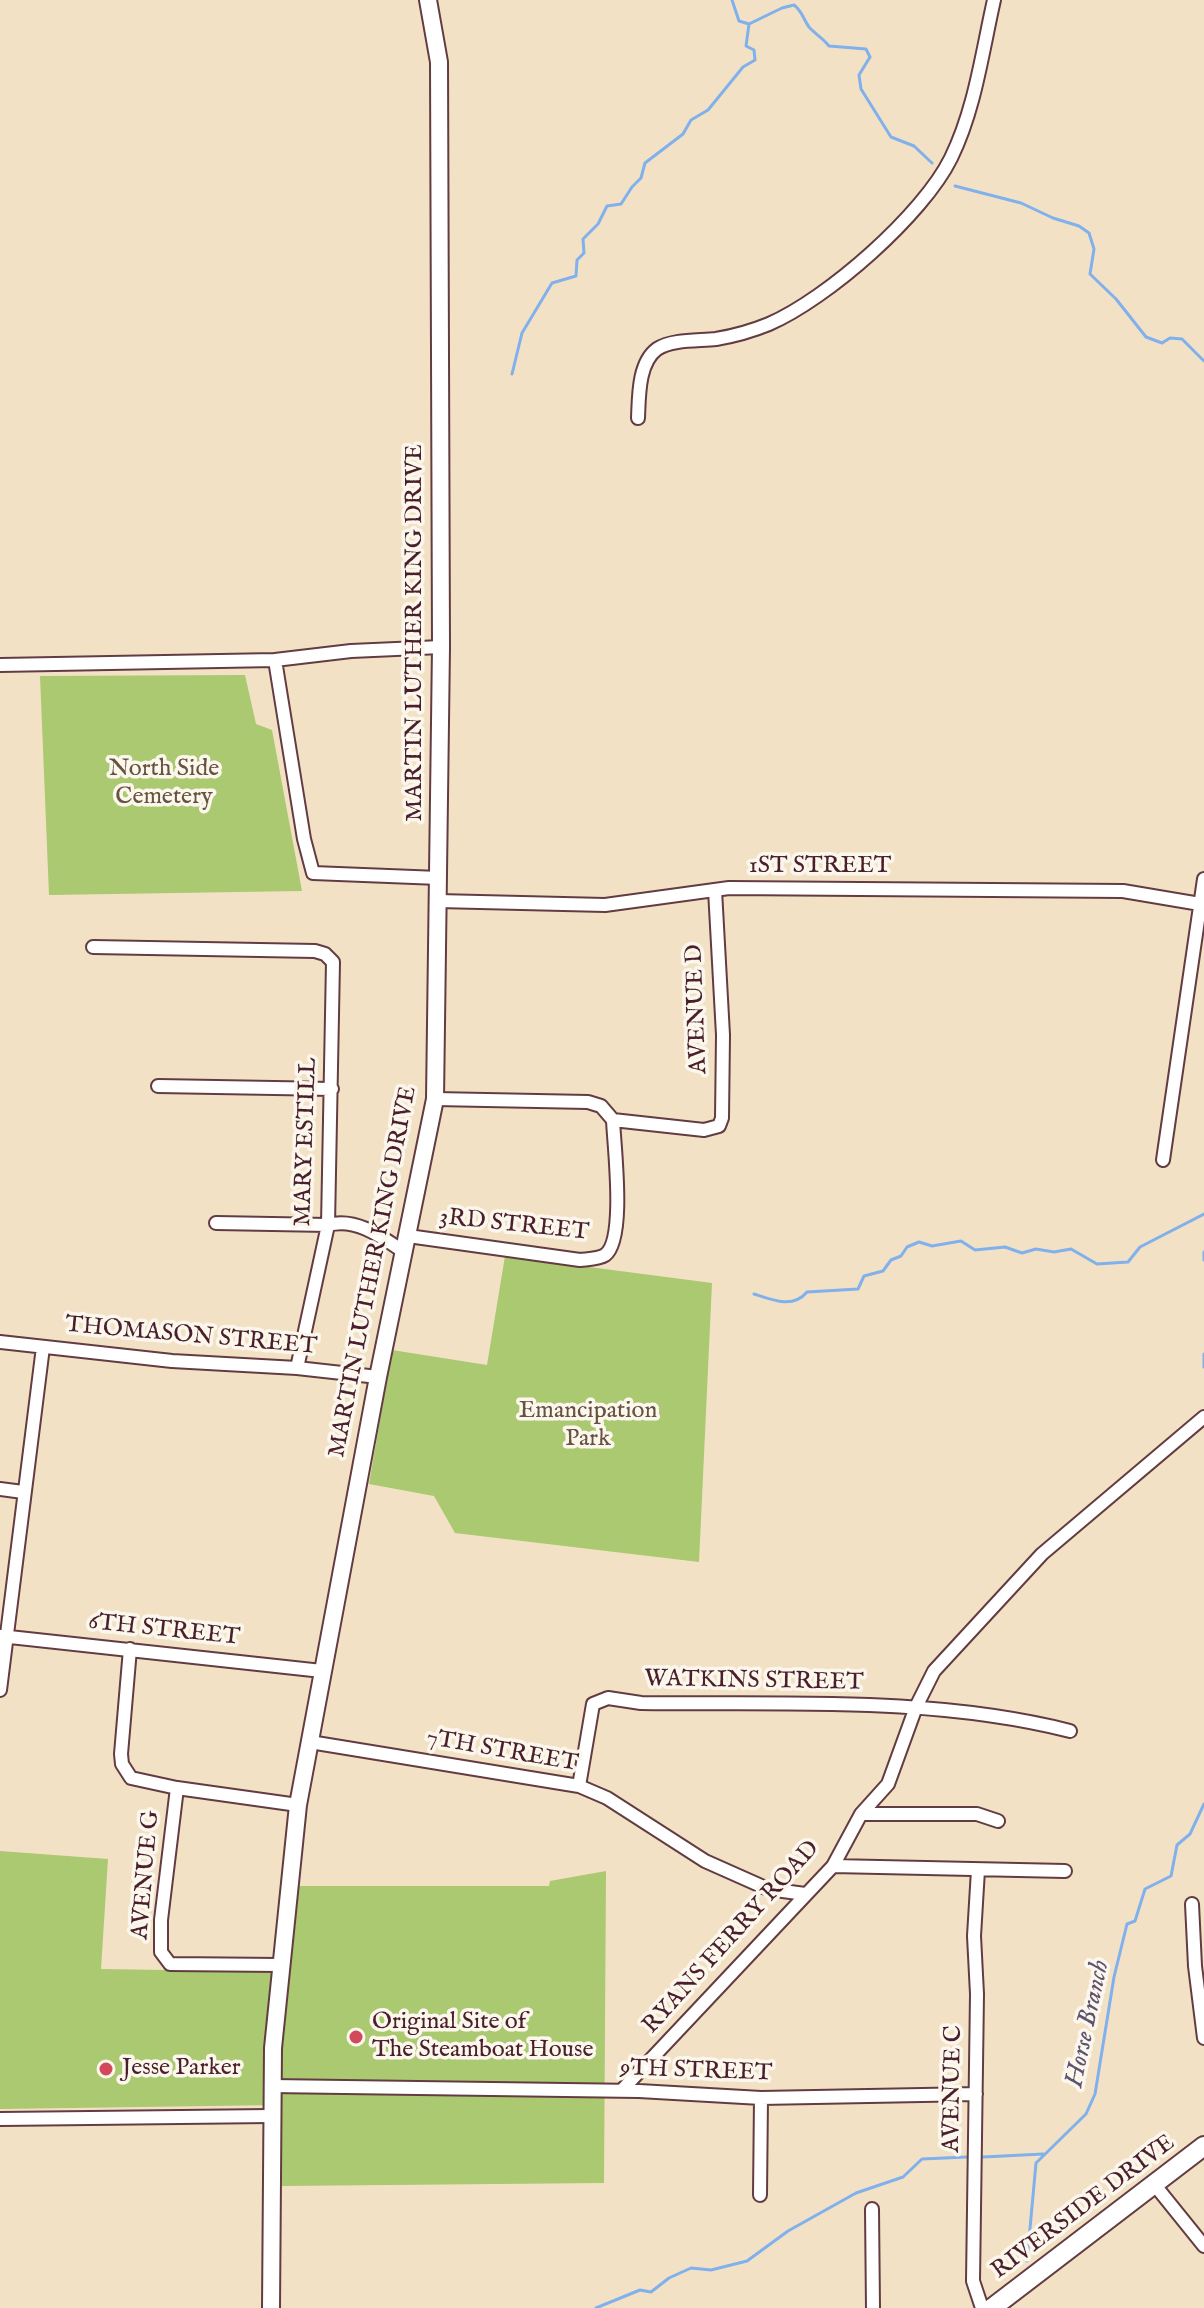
<!DOCTYPE html>
<style>
body{margin:0}
canvas{display:block;background:#f3e1c6}
</style>
<canvas width="1204" height="2308"></canvas>
<script>
const context = document.querySelector('canvas').getContext('2d');
context.lineJoin = 'round';
function paint(path, color) { context.fillStyle = color; context.fill(path, 'evenodd'); }
function stroke(path, color, width, dash) { context.strokeStyle = color; context.lineWidth = width; context.lineCap = dash ? 'butt' : 'round'; context.setLineDash(dash || []); context.stroke(path); }
function label(font, color, halo, rows, align = 'center') {
  context.font = font + ' "IM FELL English",serif'; context.lineWidth = 7; context.setLineDash([]); context.textBaseline = 'middle'; context.strokeStyle = halo; context.fillStyle = color; for (const [text, x, y, turn = 0] of rows) {
    context.save(); context.translate(x, y); context.rotate((+turn || 0) * Math.PI / 180); context.textAlign = isNaN(turn) ? turn : align; if (halo) context.strokeText(text, 0, 0); context.fillText(text, 0, 0); context.restore();
  }
}
const green = new Path2D(`
 M245,675l11,49 16,6 30,161 -253,4 -9,-219z
 M505,1256l207,27 -13,279 -244,-29 -21,-37 -65,-12 23,-134 95,15z
 M0,1851l108,8 -7,110 189,3 9,-86h250l1,-5 56,-10 -2,312 -322,3 -1,-81 -281,4z`);
const stream = new Path2D(`
 M732,0l7,21 10,3 33,-16 12,-3c9,7 9,14 15,22 6,7 14,11 20,19l37,3 4,8 -11,18 2,14 30,48 23,9 18,17
 M955,186l66,17 32,15 26,8 10,7 5,16 -4,25 26,25 30,38 16,6 8,-5 12,1 22,22
 M512,374l10,-41 30,-50 24,-7 1,-16 7,-7 -1,-14 15,-15 9,-18 14,-2 11,-17 9,-9 4,-15 38,-29 8,-14 17,-10 35,-43 12,-7 -1,-10 -8,-4 3,-22
 M1204,1252v8
 M754,1294c18,6 39,15 53,-2l51,-3 6,-13 19,-5 8,-11 10,-4 6,-9 12,-5 13,4 29,-5 14,9 30,-3 17,6 14,-4 18,3 17,-3 26,15 31,-2 12,-15 64,-33
 M1204,1354v13
 M983,2157l60,-3
 M1027,2261l9,-98 50,-49 9,-20 19,-117 13,-53 8,-3 10,-32 26,-13 6,-31 13,-11 14,-30
 M596,2308l44,-18 11,2 18,-14 22,-10 20,2 36,-9 41,-30 68,-38 47,-16 19,-18 45,-2`);
const minor = new Path2D(`
 M638,418c1,-21 0,-55 19,-69 15,-10 42,-8 59,-10 18,-3 36,-8 53,-15 58,-25 154,-109 182,-166 24,-49 31,-105 43,-158
 M275,660l29,179 9,34 126,5
 M0,665l275,-5 76,-9 90,-4
 M438,901l167,4 124,-17 394,3 77,13
 M93,947l222,4 10,3 8,8 -5,263 -31,143
 M158,1086l174,3
 M435,1099l153,3 13,4 12,14 91,10 15,-4 3,-8 1,-83 -8,-145
 M1163,1160l41,-281
 M216,1223l112,2c28,-8 54,12 76,27
 M408,1236l172,24c8,-1 19,-1 25,-5 21,-15 9,-109 8,-135
 M0,1342l172,19 125,7 81,9
 M0,1489l23,3
 M0,1636l322,35
 M130,1649l-9,105 1,10 9,14 46,10 121,17
 M0,1690l43,-343
 M310,1742l269,44 28,12 98,63 63,28 37,5
 M579,1786l14,-82 15,-6 33,5c143,2 290,-7 429,28
 M177,1788l-16,132v32l9,12 110,1
 M861,1814h116l21,7
 M833,1866l232,5
 M978,1870l-4,66 3,58 -4,287 9,27
 M1192,1904l3,62 9,72
 M271,2086l368,5 122,7 215,-4
 M622,2090l211,-224 28,-52 27,-30 28,-77 18,-36 108,-117 162,-137
 M0,2119l271,-3
 M1154,2184l50,62
 M760,2195l1,-97
 M872,2209l1,99`);
const tertiary = new Path2D(`
 M271,2308l2,-260 25,-243 80,-428 57,-278 6,-452 -2,-585 -11,-62`);
const secondary = new Path2D(`
 M992,2308l212,-162`);
const markers = [
 [356,2037,8,"#d1495b"],
 [106,2069,8,"#d1495b"]
];
const streetNames = [
 ["MARTIN LUTHER KING DRIVE",416,633,-90],
 ["1ST STREET",820,867],
 ["AVENUE D",698,1009,-92],
 ["MARY ESTILL",307,1142,-88],
 ["3RD STREET",514,1226,6],
 ["MARTIN LUTHER KING DRIVE",374,1272,-79],
 ["THOMASON STREET",191,1337,5],
 ["6TH STREET",164,1631,6],
 ["WATKINS STREET",754,1682,1],
 ["7TH STREET",502,1752,10],
 ["AVENUE G",147,1875,-85],
 ["RYANS FERRY ROAD",732,1938,-48],
 ["9TH STREET",696,2072,2],
 ["AVENUE C",954,2089,-89],
 ["RIVERSIDE DRIVE",1084,2208,-37]
];
const parkNames = [
 ["North Side",164,770],
 ["Cemetery",164,798],
 ["Emancipation",588,1412],
 ["Park",588,1440]
];
const poiNames = [
 ["Original Site of",372,2023],
 ["The Steamboat House",372,2051],
 ["Jesse Parker",122,2069]
];
const waterNames = [
 ["Horse Branch",1089,2024,-78]
];
paint(green, '#aac970');
stroke(stream, '#80b1ec', 3);
stroke(minor, '#633c42', 16);
stroke(tertiary, '#633c42', 20);
stroke(secondary, '#633c42', 22);
stroke(minor, '#fff', 12);
stroke(tertiary, '#fff', 16);
stroke(secondary, '#fff', 18);
for (const [x, y, r, color] of markers) { const dot = new Path2D(); dot.arc(x, y, r, 0, 2 * Math.PI); context.fillStyle = color; context.fill(dot); stroke(dot, '#fbf7ec', 3); }
label('24px', '#4a1f2b', '#fbf7ec', streetNames);
label('24px', '#675240', '#fbf7ec', parkNames);
label('24px', '#4a1f2b', '#fbf7ec', poiNames, 'left');
label('italic 26px', '#5d526f', '#fbf7ec', waterNames);
</script>
